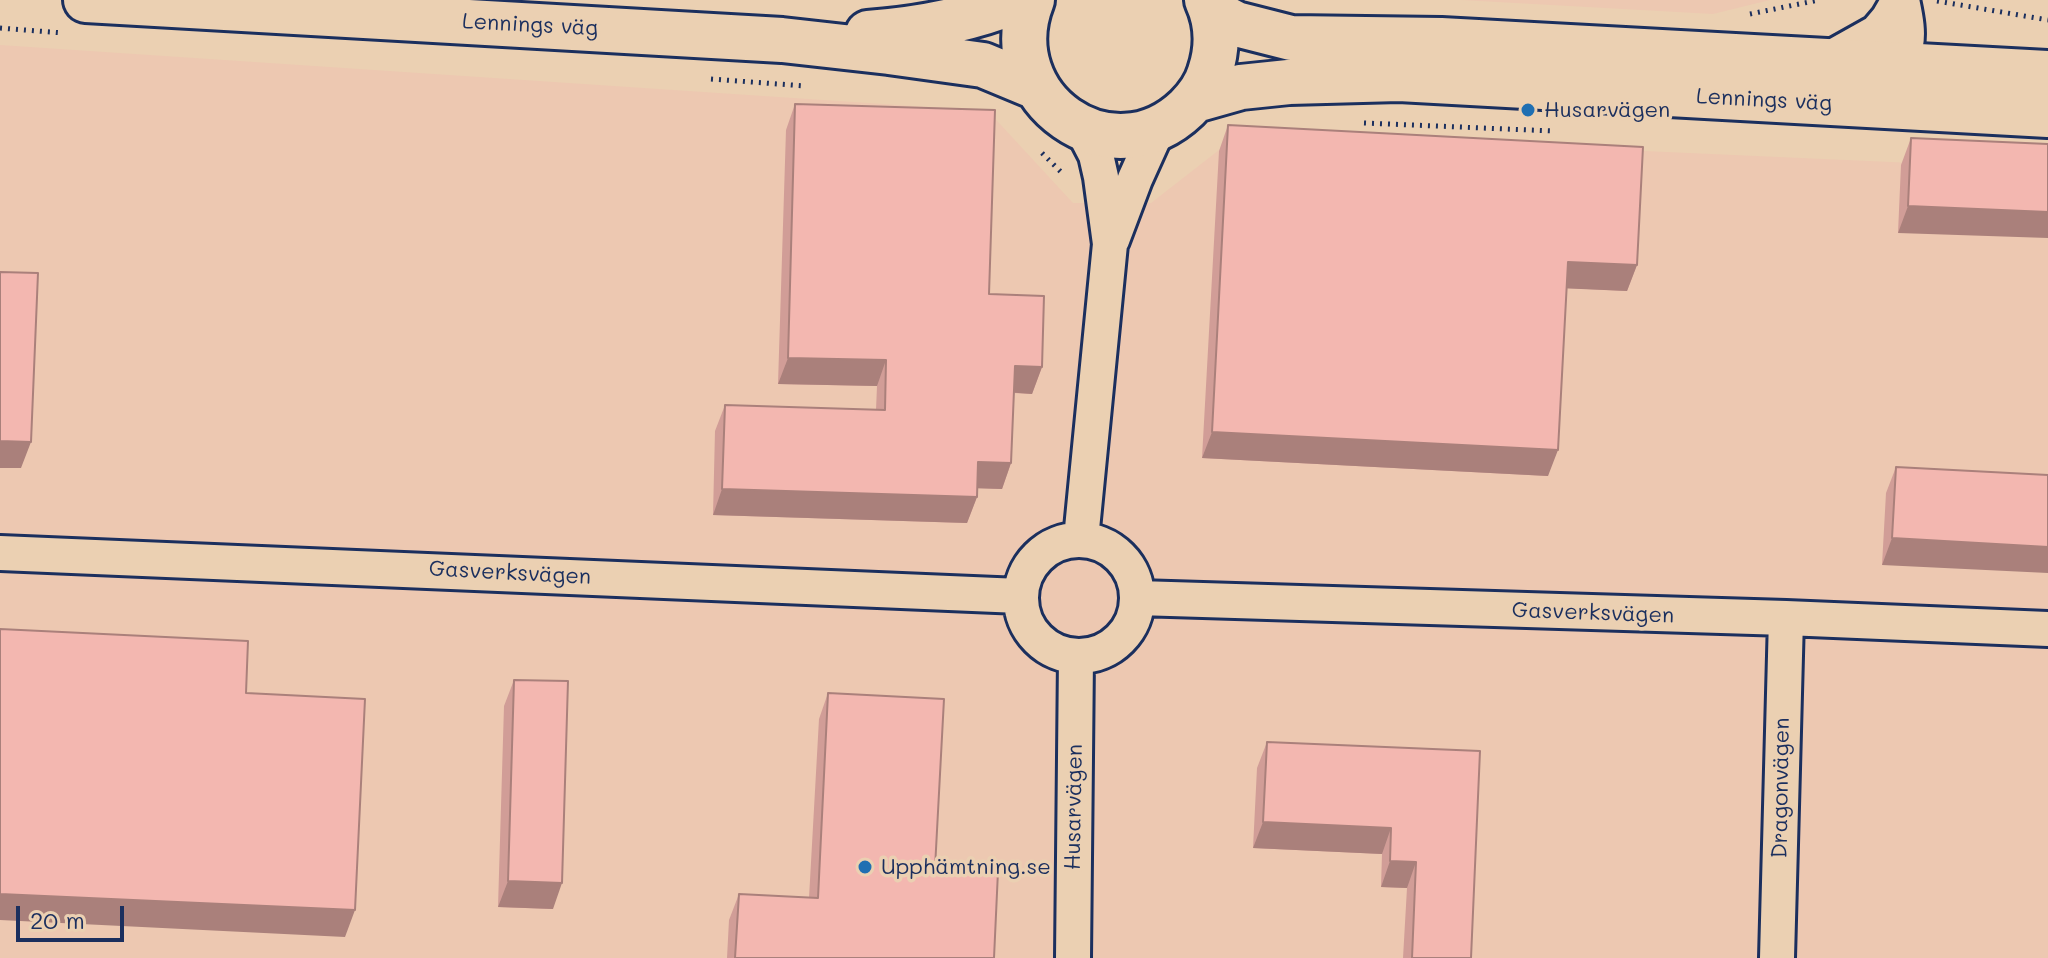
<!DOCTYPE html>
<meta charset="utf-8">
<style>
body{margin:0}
#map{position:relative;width:2048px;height:958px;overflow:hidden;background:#ebd0b2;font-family:Mali,sans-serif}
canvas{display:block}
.scale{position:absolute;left:16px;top:906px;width:108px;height:36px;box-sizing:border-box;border:4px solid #1b2f5e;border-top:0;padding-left:10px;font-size:24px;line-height:28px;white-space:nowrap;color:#1b2f5e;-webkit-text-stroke:6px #ebd0b2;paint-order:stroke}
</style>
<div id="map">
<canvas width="2048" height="958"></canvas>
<div class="scale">20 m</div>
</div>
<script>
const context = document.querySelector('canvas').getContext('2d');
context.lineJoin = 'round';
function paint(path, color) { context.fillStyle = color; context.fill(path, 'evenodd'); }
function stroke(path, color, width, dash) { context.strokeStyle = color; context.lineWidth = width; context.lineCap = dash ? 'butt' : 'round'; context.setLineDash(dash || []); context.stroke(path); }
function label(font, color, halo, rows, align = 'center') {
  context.font = font + ' Mali,sans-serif'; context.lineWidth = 7; context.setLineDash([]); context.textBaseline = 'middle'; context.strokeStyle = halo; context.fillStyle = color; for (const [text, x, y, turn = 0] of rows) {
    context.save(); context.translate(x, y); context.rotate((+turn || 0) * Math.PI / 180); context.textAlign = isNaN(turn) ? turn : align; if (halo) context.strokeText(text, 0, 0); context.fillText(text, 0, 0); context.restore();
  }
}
const built = new Path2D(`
 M1461,0h309l-57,14z
 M0,45l988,66 85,92h78l95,-74 286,17 516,23v789h-2048z`);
const path = new Path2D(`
 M1937,1l111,19
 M1750,14l69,-14
 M0,28l63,5
 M711,79l94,7
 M1364,123l190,8
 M1042,153l21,21`);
const minor = new Path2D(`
 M1827,60l50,-28 11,-13 11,-19
 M1886,84c23,-34 25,-43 16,-84
 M1112,240l23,-61 23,-51
 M1081,539l29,-295 -9,-67 -5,-22 -14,-27
 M1021 598a58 58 0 1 1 116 0a58 58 0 1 1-116 0Z
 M0,553l1020,43
 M1138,598l648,20 262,11
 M1073,958l3,-301
 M1777,958l9,-340`);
const secondary = new Path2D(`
 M86,0l696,40 107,12 94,13 53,22
 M1032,0c-39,99 79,181 155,108 10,-10 19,-22 23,-36 8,-24 8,-48 -3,-72
 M1213,12l23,12 55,14 150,2 607,33
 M868,33c51,-4 102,-13 150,-33
 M1195,100l46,-13 48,-5 110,-3 649,36`);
const wall = new Path2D(`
 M795,104l194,190 53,73 -10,27 -18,-1 -3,70 -9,26 -25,-1v9l-10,26 -254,-8 2,-84 10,-26 151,5 1,-24 -99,-2 8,-254z
 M1228,125l409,140 -10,26 -61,-3 -18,188 -346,-18 17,-307z
 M1911,138l137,6 -150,89 3,-68z
 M1896,467l152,8 -166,90 4,-72z
 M514,680l39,229 -55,-2 6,-201z
 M828,693l107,175 59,90h-267l2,-38 10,-26 70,4 10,-179z
 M1267,742l213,9 -9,207h-68l4,-70 -26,-1 1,-33 -129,-6 4,-80z`);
const shadedWall = new Path2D(`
 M1908,206l140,6v26l-150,-5z
 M1568,262l69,3 -10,26 -69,-3z
 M788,358l98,2 -9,26 -99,-2z
 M1015,366l27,1 -10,27 -27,-2z
 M1212,432l346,18 -10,26 -346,-18z
 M0,441l31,1 -10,26h-21z
 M978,462l33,1 -9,26 -34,-1z
 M722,489l255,8 -10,26 -254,-8z
 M1892,538l156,9v26l-166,-8z
 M1263,822l128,6 -9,26 -129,-6z
 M1390,861l26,1 -9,26 -26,-1z
 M508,881l54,2 -9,26 -55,-2z
 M0,894l355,16 -10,27 -345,-17z`);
const building = new Path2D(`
 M795,104l200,6 -6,184 55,2 -2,71 -27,-1 -4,97 -33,-1 -1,35 -255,-8 3,-84 160,5 1,-50 -98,-2z
 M1228,125l415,22 -6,118 -69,-3 -10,188 -346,-18z
 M1911,138l137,6v68l-140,-6z
 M0,272l38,1 -7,169 -31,-1z
 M1896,467l152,8v72l-156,-9z
 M0,629l248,12 -2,52 119,6 -10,211 -355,-16z
 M514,680l54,1 -6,202 -54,-2z
 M828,693l116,6 -9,169 63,3 -4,87h-259l4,-64 79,4z
 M1267,742l213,9 -9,207h-59l4,-96 -26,-1 1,-33 -128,-6z`);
const markers = [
 [1528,110,8,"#1f6fb2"],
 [865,867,8,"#1f6fb2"]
];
const streetNames = [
 ["Lennings väg",530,25,3],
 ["Lennings väg",1764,100,3],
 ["Gasverksvägen",510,573,3],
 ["Gasverksvägen",1593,613,2],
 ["Dragonvägen",1781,788,-89],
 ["Husarvägen",1074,807,-89]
];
const poiNames = [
 ["Husarvägen",1544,110],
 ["Upphämtning.se",881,867]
];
paint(built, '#edc8b1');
stroke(minor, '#1b2f5e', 40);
stroke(secondary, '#1b2f5e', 50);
stroke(path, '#1b2f5e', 5, [2, 6]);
stroke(minor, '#ebd0b2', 34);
stroke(secondary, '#ebd0b2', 44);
paint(wall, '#d19d97');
paint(shadedWall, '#aa807b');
paint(building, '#f3b7b0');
stroke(building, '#aa807b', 2);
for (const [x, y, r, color] of markers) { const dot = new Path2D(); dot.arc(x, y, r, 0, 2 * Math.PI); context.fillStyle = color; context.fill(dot); stroke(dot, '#ebd0b2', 3); }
label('22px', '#1b2f5e', '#ebd0b2', streetNames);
label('22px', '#1b2f5e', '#ebd0b2', poiNames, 'left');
</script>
